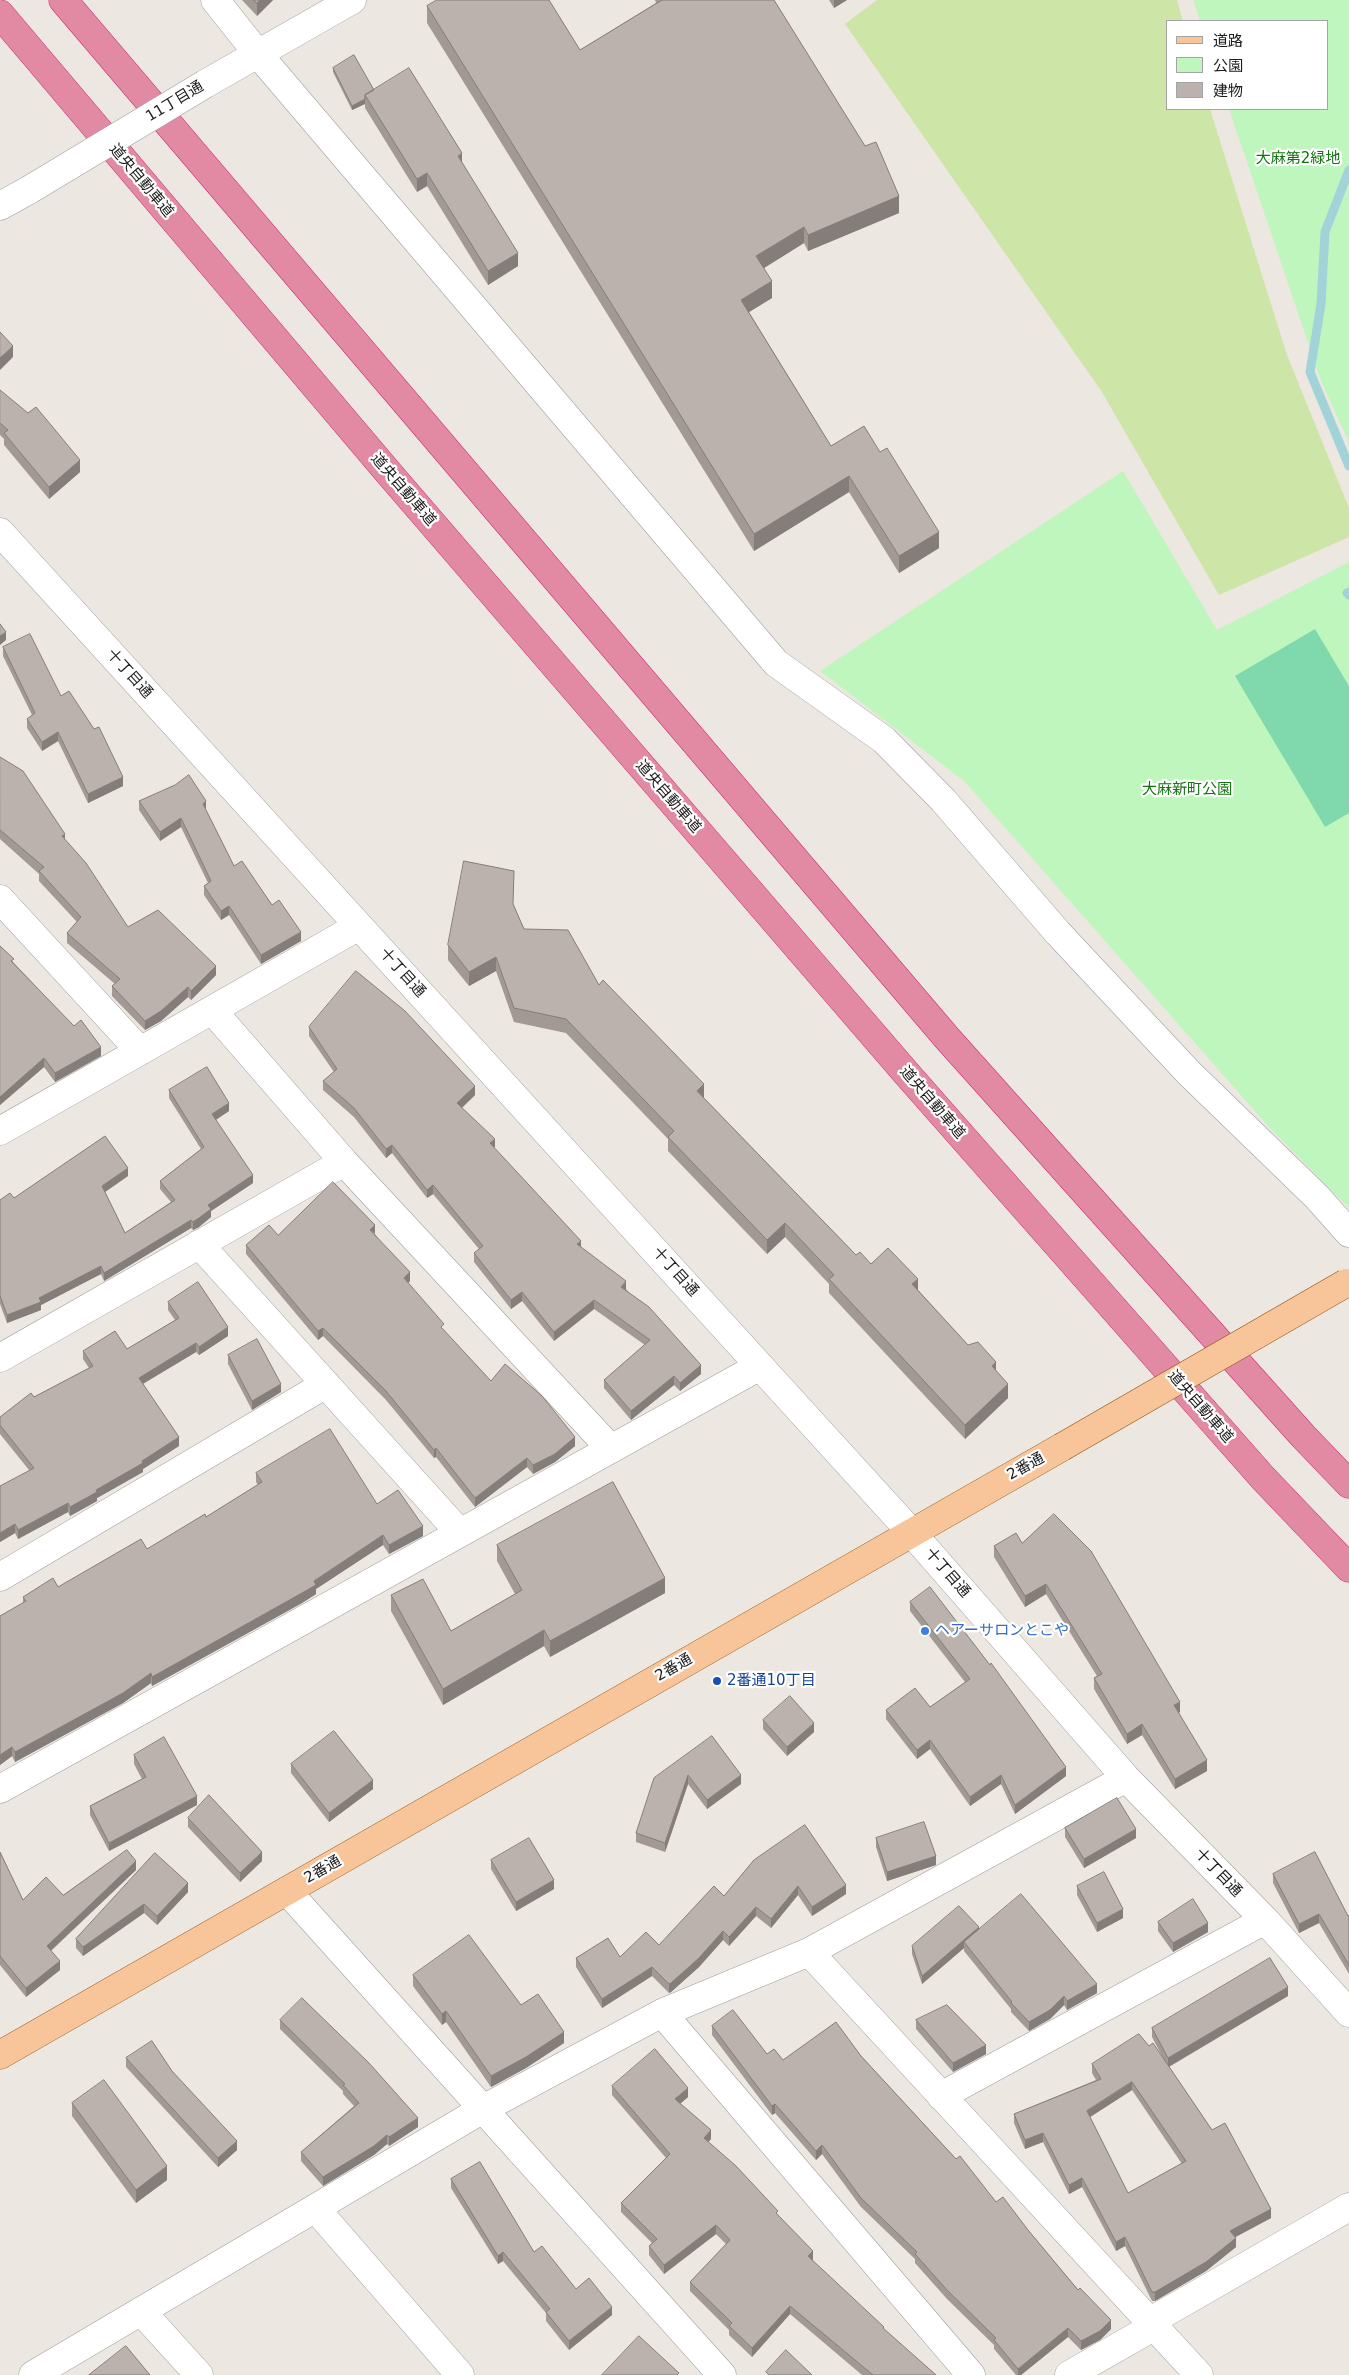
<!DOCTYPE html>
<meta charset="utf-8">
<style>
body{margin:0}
#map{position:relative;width:1349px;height:2375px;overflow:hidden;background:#ece7e1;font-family:"DejaVu Sans","Noto Sans JP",sans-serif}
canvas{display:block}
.legend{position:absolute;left:1166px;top:20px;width:162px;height:90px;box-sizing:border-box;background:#fff;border:1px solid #a4a4a4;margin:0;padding:6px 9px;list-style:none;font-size:15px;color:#1b1b1b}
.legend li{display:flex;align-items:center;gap:10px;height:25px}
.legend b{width:25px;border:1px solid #a4a4a4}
</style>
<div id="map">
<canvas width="1349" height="2375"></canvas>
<ul class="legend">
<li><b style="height:6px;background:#f8c49a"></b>道路</li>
<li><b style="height:14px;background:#bff6bd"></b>公園</li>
<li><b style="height:14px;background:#bcb2ad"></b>建物</li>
</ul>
</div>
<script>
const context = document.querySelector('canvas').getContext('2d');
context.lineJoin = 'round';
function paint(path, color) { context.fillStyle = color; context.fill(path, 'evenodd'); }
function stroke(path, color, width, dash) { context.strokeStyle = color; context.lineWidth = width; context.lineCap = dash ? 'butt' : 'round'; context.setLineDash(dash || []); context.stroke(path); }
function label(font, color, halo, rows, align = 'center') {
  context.font = font + ' "DejaVu Sans","Noto Sans JP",sans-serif'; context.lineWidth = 4.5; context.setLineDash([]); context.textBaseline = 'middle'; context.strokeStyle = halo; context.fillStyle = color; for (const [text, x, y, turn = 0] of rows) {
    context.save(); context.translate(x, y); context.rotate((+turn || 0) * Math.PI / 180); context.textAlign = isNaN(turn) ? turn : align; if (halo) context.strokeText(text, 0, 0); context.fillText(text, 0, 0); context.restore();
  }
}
const grass = new Path2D(`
 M877,0h300l6,21h-15v88h42l77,246 62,153v29l-130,58 -117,-203 -257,-368z`);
const park = new Path2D(`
 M1193,0h156v443l-29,-65 -91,-269h99v-88h-128z
 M1123,471l94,159 132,-68v646l-80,-81 -305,-346 -144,-110z`);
const pitch = new Path2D(`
 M1315,629l34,57v127l-24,14 -90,-151z`);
const stream = new Path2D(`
 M1349,170l-24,62 -4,72 -11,68 39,94
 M1349,592l-2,1 2,2`);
const minor = new Path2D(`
 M215,0l43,54 518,609 108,77 59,60 115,133 131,140 128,124 32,36
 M205,84l147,-84
 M0,206l29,-16
 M0,532l911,1000 215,246 139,142 84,93
 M0,899l140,152
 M212,1010l132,152 267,287
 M0,1131l359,-205
 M199,1244l261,289
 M0,1358l344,-196
 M0,1577l326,-193
 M0,1789l760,-423
 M287,1891l435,484
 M809,1952l390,423
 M662,2013l309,362
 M941,2096l324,-176
 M316,2209l144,166
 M141,2311l58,64
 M1149,2322l200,-115
 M33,2375l450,-266 179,-96 147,-61 317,-174
 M1069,2375l84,-48`);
const major = new Path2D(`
 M0,2055l1062,-608`);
const highway = new Path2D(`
 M63,0l884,1038 356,398 46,48
 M0,14l387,457 520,603 356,404 86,90`);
const minorBridge = new Path2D(`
 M29,190l176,-106`);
const majorBridge = new Path2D(`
 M1062,1447l284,-164`);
const wall = new Path2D(`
 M242,0h31l-16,16z
 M655,0h119l125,213 -91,38 -4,-8 -40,25 8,30 -23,14 82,134 108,102 -40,25 -50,-81 -95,59 -327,-528v-17l153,44 76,-47z
 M829,0h18l-13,8z
 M333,68l41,22 88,72 56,104 -30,19 -61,-99 -10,6 -52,-84v-4l-13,6 -19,-38z
 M0,390l80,82 -31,27 -45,-54v-6l-4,-4z
 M3,647l58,49 62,90 -35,17 -30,-62 -16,10 -15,-23v-9l5,-4 -29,-59z
 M0,757l65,84 63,86 88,48 -25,25 -3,-3 -27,24 -16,9 -33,-34v-10l3,-2 -48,-41v-10l10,-11 -38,-41v-7l-39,-35z
 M139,801l67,9 28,56 38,39 29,36 -40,23 -32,-49 -8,5 -17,-25v-9l4,-3 -27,-56 -21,14 -21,-31z
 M513,904l11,25 75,56 105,113 152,157 62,35 50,55 28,26 12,27 -43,41 -136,-146v-9l-44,-47 -18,17 -99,-103v-12l-102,-106 -52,-11 -18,-51 -27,15 -21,-26v-15z
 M0,946l14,17 87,93 -46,26 -11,-15 -44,38z
 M309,1027l166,68 -13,13 33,39 -1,1 87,99 45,42 75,85 -21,17 -6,-6 -43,35 -27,-32v-8l41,-35 -51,-36 -40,32 -32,-40 -11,8 -37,-47v-9l5,-4 -46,-55 -6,4 -35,-45 -6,5 -32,-41 -31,-27v-9l11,-9 -25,-36z
 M169,1090l60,21 -13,9 37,63 -42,28v6l-12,10 -6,3 -2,-2 -87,53 -3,-7 -60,31v5l-34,13 -7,-19v-104l14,-2 114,-22 -23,16 20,41 46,-31 -11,-13v-8l41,-32 -32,-51z
 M375,1234l35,47 -2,2 36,48 47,50 84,65 -20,16 -22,12 -6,-7 -52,40 -39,-50 -2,1 -48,-58 -63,-64 -5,4 -72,-86v-9l32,-10z
 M168,1302l60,34 -29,19 -3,-3 -53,32 36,62 -36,23v3l-46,26v3l-27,15 -2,-4 -50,27 -3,-6 -15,9 29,-72 -29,-36v-17l34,-20 55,-29 -6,-9v-8l44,-2 48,-29 -7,-10z
 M228,1355l53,37 -29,18 -24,-46z
 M256,1473l121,31 46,32 -34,18 -6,-9 -67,44v5l-14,9 -150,83 -1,-3 -28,20 -108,59 -3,-6 -12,9v-149l23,-13v-6l35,-10 89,-38 59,-32 52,-32 -2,-3z
 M1022,1543l158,169 -2,1 29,58 -32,18 -33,-54 -15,9 -33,-55v-11l3,-2 -51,-82 -21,13 -31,-50v-11z
 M497,1545l168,48 -115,64 -6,-11 -101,59 -52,-94v-16l60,36 64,-37 -18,-33z
 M910,1602l156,174 -51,38 -14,-30 -31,22 -40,-57 -13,10 -31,-40v-9l44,-3 35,-25 -55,-71z
 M763,1720l51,12 -27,24 -24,-27z
 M712,1736l29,48 -34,25 -19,-25 -23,68 -29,-10v-9z
 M134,1755l63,50 -88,46 -19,-36v-9l52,-27 -8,-15z
 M291,1764l82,25 -44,33 -38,-49z
 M188,1818l74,43 -22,21 -52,-55z
 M1065,1828l71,10 -52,30 -19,-31z
 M876,1838l60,27 -49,16 -11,-34z
 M0,1852l23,48 40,-5 73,-25 -85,81 9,19 -34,27 -26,-32z
 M155,1853l33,39 -31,33 -13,-12 -61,43 -7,-8v-9z
 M491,1860l63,29 -38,22 -25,-42z
 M754,1860l92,34 -34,22 -14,-21 -27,33 -15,-12 -27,30 -6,-6 -24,27 -28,25 -2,1 -17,-17 -50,32 -26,-41v-9l44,-1 39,-12 65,-49z
 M1273,1874l75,42 1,-1v59l-30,-51 -20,10 -26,-50z
 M1077,1886l46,32 -26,14 -20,-37z
 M1158,1922l50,10 -35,20 -15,-21z
 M979,1930l118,63 -30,17 -3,-5 -14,14 -21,12 -18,-19v-3l-47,-58v-3l-42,36 -10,-30v-8z
 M413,1975l108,30 43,38 -38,25 -35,19 -45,-65 -4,3 -29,-39z
 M1288,1996l-119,71 102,151 -36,19 1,10 -30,24 -51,30h-3l-27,-55 -9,5 -34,-64 -13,7 -26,-52 -18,7 -11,-26v-9l82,-34 -4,-7v-9l57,-18 14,12 -11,-21v-9zM1132,2090l50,74 -54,29 -38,-76z
 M280,2020l138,107 -29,19 -2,-2 -13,11 -51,31 -22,-25v-9l53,-46 -11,-12v-3l-63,-62z
 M916,2020l70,34 -33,18 -37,-43z
 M712,2026l55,28 16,6 78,-4 135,146 32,28 83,99 -11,11 -19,10 -13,-13 -47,38h-5l-22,-26v-4l-47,-46 -32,-36v-4l-54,-52 -39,-53 -6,6 -41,-47 -3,2 -60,-80z
 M126,2058l46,13 65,79 -19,17 -92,-100z
 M612,2086l76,11 -8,7 31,35 -3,3 70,73 35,46 71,69 52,45h-74l-72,-61 -38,43 -23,-22v-5l-39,-39v-9l36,-38 -10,-10 -52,40 -15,-19v-9l3,-3 -31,-31v-9l45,-45 -54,-63z
 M72,2103l95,77 -31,23 -64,-87z
 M451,2179l125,110 36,26 -43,35 -23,-29v-8l-43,-52 -5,3 -47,-76z`);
const shadedWall = new Path2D(`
 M260,0h13l-16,16v-13z
 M834,0h13l-13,8z
 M365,99v5l-13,6v-4z
 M462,153v13l-4,-10z
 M427,173v13l-10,6v-13z
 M899,196v17l-91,38v-16z
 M804,227v16l-48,30v-17z
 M518,253v13l-30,19v-14z
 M772,281v17l-31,19v-17z
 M13,346v11l-13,13v-12z
 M80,460v12l-31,27v-12z
 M849,476v16l-95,59v-17z
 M939,532v16l-40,25v-17z
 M6,632v8l-6,5v-9z
 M58,732v9l-16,10v-9z
 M123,777v9l-35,17v-9z
 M206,801v9l-3,-6z
 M181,818v9l-21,14v-9z
 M65,834v10l-3,-8z
 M229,906v9l-8,5v-9z
 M301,932v9l-40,23v-9z
 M496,957v14l-27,15v-14z
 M216,966v9l-25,25v-9z
 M188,987v10l-27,24 -16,9v-9z
 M101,1047v9l-46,26v-9z
 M44,1058v9l-44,38v-8z
 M704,1084v14l-7,-7z
 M475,1086v9l-18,17v-9z
 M229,1103v8l-17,11v-8z
 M495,1139v8l-5,5v-9z
 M392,1145v8l-6,5v-9z
 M128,1168v8l-26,18v-8z
 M253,1175v8l-42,28v6l-12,10 -6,3v-8l15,-17z
 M433,1185v9l-6,4v-8z
 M191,1220v8l-87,53v-8z
 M785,1223v14l-18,17v-14z
 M375,1225v9l-5,-4z
 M581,1241v9l-4,-6z
 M101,1266v8l-60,31v5l-34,13v-8l32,-17z
 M410,1272v9l-6,6v-9z
 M918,1279v14l-6,-9z
 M626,1281v8l-5,7v-9z
 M522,1292v9l-11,8v-9z
 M594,1300v9l-40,32v-9z
 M228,1327v9l-29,19v-8z
 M323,1328v8l-5,4v-9z
 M196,1343v9l-57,34v-8z
 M996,1362v14l-4,-10z
 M701,1365v9l-21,17v-8z
 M674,1376v9l-43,35v-9z
 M281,1384v8l-29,18v-9z
 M1008,1384v14l-43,41v-14z
 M179,1437v9l-36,23v3l-46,26v3l-27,15v-9z
 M575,1437v9l-20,16 -22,12v-9z
 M436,1448v9l-2,1v-8z
 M527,1458v9l-52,40v-9z
 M68,1503v9l-50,27v-9z
 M15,1524v9l-15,9v-9z
 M423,1526v10l-34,18v-9z
 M383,1535v10l-67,44v5l-14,9 -150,83v-9l162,-96z
 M665,1578v15l-115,64v-16z
 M1046,1584v10l-21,13v-11z
 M544,1630v16l-101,59v-16z
 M151,1673v10l-28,20 -108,59v-10z
 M1180,1702v10l-6,4v-11z
 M814,1723v9l-27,24v-9z
 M1142,1724v11l-15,9v-10z
 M930,1740v9l-13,10v-9z
 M12,1747v9l-12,9v-10z
 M1207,1760v11l-32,18v-10z
 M1066,1767v9l-51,38v-9z
 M688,1775v9l-23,68v-9z
 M741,1775v9l-34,25v-9z
 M1001,1775v9l-31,22v-9z
 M373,1780v9l-44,33v-9z
 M197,1796v9l-88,46v-8z
 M1136,1829v9l-52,30v-9z
 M262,1852v9l-22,21v-9z
 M936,1856v9l-49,16v-9z
 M136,1861v9l-89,84v-8z
 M554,1880v9l-38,22v-9z
 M188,1883v9l-31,33v-9z
 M846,1885v9l-34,22v-9z
 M798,1886v9l-27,33v-9z
 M144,1904v9l-61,43v-9z
 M756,1907v9l-27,30v-9z
 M1123,1909v9l-26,14v-9z
 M1319,1914v9l-20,10v-9z
 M1208,1923v9l-35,20v-9z
 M979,1927v8l-15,7v6l-42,36v-8z
 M723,1931v9l-24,27 -28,25 -2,1v-9z
 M60,1961v9l-34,27v-9z
 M652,1967v9l-50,32v-9z
 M1097,1984v9l-30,17v-9z
 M1288,1987v9l-120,71v-9z
 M1064,1996v9l-14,14 -21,12v-9z
 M446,2011v11l-4,3v-11z
 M564,2032v11l-38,25 -35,19v-11z
 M986,2045v9l-33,18v-9z
 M1132,2082v8l-45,29v-8z
 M688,2088v9l-13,11v-9z
 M775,2104v9l-3,2v-9z
 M418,2118v9l-29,19v-9z
 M711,2130v9l-7,8v-9z
 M1043,2133v9l-18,7v-9z
 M387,2135v9l-13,11 -51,31v-9z
 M237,2141v9l-19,17v-9z
 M822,2145v9l-6,6v-9z
 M167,2166v14l-31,23v-13z
 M1082,2178v9l-13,7v-9z
 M1271,2209v9l-41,22v-9z
 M716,2225v9l-52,40v-9z
 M1125,2237v9l-9,5v-9z
 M1236,2238v9l-30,24 -51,30v-9z
 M813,2251v9l-5,5v-9z
 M503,2252v9l-5,3v-8z
 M790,2306v8l-38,43v-9z
 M612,2307v8l-43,35v-9z
 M1111,2320v9l-11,11 -19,10v-9z
 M1068,2328v9l-47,38h-3v-6z`);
const building = new Path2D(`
 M254,0h6l-3,3z
 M437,0h112l31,50 82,-50h112l91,146 11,-4 23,54 -91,39 -4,-8 -48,29 16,25 -31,19 90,146 33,-20 16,26 7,-4 52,84 -40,24 -50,-80 -95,58 -327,-528z
 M354,55l20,35 -9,5v4l-13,7 -19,-38z
 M409,68l53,85 -4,3 60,97 -30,18 -61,-98 -10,6 -52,-84z
 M0,332l13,14 -13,12z
 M0,390l28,23 8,-6 44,53 -31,27 -45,-54 4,-3 -8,-7z
 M0,624l6,8 -6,4z
 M30,634l31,62 8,-5 25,38 5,-2 24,50 -35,17 -30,-62 -16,10 -15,-23 8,-6 -32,-66z
 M0,757l23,14 42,63 -3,2 24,27 42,64 30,-17 58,56 -25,25 -3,-4 -27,24 -16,10 -33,-35 8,-7 -53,-46 14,-16 -42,-46 5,-4 -44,-37z
 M189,775l17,26 -3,3 31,62 8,-5 30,44 7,-5 22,32 -40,23 -32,-49 -8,5 -17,-25 7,-5 -30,-63 -21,14 -21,-31 36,-16z
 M464,861l50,10 -1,33 11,25 44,1 31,55 4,-5 101,104 -7,7 159,164 4,-3 11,12 17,-16 30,31 -6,5 56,61 10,-3 18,20 -4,4 16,18 -43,41 -136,-146 5,-4 -49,-52 -18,17 -99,-103 6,-6 -108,-112 -52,-11 -18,-51 -27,15 -21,-27z
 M0,946l14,13 -3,2 63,65 7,-6 20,27 -46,26 -11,-15 -44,39z
 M356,971l49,40 70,75 -18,17 38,36 -5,4 91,98 -4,3 49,37 -5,6 28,20 52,58 -21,18 -6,-7 -43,35 -27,-31 46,-40 -56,-40 -40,32 -32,-40 -11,8 -37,-47 9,-7 -50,-61 -6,5 -35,-45 -6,4 -32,-41 -31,-27 14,-12 -28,-42z
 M207,1067l22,36 -17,11 41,61 -45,30 3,4 -12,9 -6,4 -2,-2 -87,53 -3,-7 -62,32 2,4 -34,13 -7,-19v-96l10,-7 4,5 91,-62 23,32 -26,18 23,47 50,-33 -15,-19 44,-34 -35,-57z
 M333,1182l42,43 -5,5 40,42 -6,6 40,46 -3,3 50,54 14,-17 37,32 33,41 -20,17 -22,11 -6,-7 -52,40 -39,-50 -2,2 -48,-59 -63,-63 -5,3 -72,-86 23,-20 9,10z
 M198,1282l30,45 -29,20 -3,-4 -57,35 40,59 -37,24 1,2 -47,27 1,2 -27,15 -2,-4 -50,27 -3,-6 -15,9v-47l34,-18 -34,-43v-8l31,-24 3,4 59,-31 -10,-15 32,-20 12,18 52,-31 -11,-16z
 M257,1339l24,45 -29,17 -24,-46z
 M330,1429l47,75 21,-14 25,36 -34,19 -6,-10 -69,46 2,4 -14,8 -150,84 -1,-4 -28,20 -108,59 -3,-5 -12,8v-139l26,-15 -3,-4 30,-19 5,9 83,-48 6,10 58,-35 1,3 56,-35 -6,-9z
 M613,1482l52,96 -115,63 -6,-11 -101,59 -52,-94 32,-16 28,52 71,-41 -25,-45z
 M1054,1514l37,37 89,151 -6,3 33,55 -32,19 -33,-55 -15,10 -33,-56 8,-4 -56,-90 -21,12 -31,-50 22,-13 6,10z
 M930,1587l60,78 1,-2 75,104 -51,38 -14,-30 -31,22 -40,-57 -13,10 -31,-40 29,-22 15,19 40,-28 -60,-77z
 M790,1696l24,27 -27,24 -24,-27z
 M334,1731l39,49 -44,33 -38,-49z
 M712,1736l29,39 -34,25 -19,-25 -23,68 -29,-10 18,-55z
 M164,1737l33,59 -88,47 -19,-37 56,-29 -12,-22z
 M209,1795l53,57 -22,21 -52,-55z
 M1117,1798l19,31 -52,30 -19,-31z
 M924,1822l12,34 -49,16 -11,-34z
 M805,1825l41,60 -34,22 -14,-21 -27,33 -15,-12 -27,30 -6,-6 -24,27 -28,25 -2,1 -17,-17 -50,32 -26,-41 32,-20 12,19 26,-25 13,13 55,-59 10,10 30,-36z
 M529,1838l25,42 -38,22 -25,-42z
 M127,1850l9,11 -89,85 13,15 -34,27 -26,-32v-104l23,48 23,-23 17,18z
 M1315,1852l33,64 1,-1v50l-30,-51 -20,10 -26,-50z
 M155,1853l33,30 -31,33 -13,-12 -61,43 -7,-8z
 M1104,1872l19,37 -26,14 -20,-37z
 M1021,1894l76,90 -30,17 -3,-5 -14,14 -21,12 -18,-19 1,-1 -48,-60z
 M1193,1899l15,24 -35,20 -15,-21z
 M959,1906l20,21 -57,49 -10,-30z
 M469,1935l52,70 17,-11 26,38 -38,25 -35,19 -45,-65 -4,3 -29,-39z
 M1270,1958l18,29 -120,71 -16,-30z
 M302,1998l67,65 49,55 -29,19 -2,-2 -13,11 -51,31 -22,-25 58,-49 -16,-18 2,-1 -65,-64z
 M947,2005l39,40 -33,18 -37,-43z
 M733,2010l34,44 7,-5 9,11 53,-38 25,34 95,103 4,-3 36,46 7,-5 25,33 50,60 2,-2 31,32 -11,11 -19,10 -13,-13 -50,41 -24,-29 2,-2 -49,-48 -32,-36 2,-2 -56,-54 -39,-53 -6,6 -41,-47 -3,2 -60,-80z
 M1139,2034l10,12 4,-3 59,87 13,-7 46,86 -41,22 6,7 -30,24 -51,30h-3l-27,-55 -9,5 -34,-64 -13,7 -26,-52 -18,7 -11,-26 87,-35 -9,-15zM1132,2082l54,79 -58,32 -41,-82z
 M152,2041l20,30 65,70 -19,17 -92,-100z
 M655,2049l33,39 -13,11 36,31 -7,8 32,28 42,45 -2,2 37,38 -5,5 76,71 -1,1 53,47h-63l-83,-69 -38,42 -23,-22 3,-3 -42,-41 40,-42 -14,-15 -52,40 -15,-19 8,-7 -36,-36 49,-49 -58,-68z
 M104,2080l63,86 -31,24 -64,-87z
 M480,2162l54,90 8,-6 34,43 13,-11 23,29 -43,34 -23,-29 4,-3 -47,-57 -5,4 -47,-77z
 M639,2336l40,37 -2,2h-75z
 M126,2346l24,29h-61z
 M786,2350l26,25h-43l-3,-3z`);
const markers = [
 [925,1631,5,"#3f7fe0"],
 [717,1681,5,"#1a4fb4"]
];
const streetNames = [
 ["11丁目通",175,102,-31],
 ["道央自動車道",141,181,50],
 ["道央自動車道",403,490,49],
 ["十丁目通",129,674,48],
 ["道央自動車道",668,797,49],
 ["十丁目通",402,973,48],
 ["道央自動車道",932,1103,49],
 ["十丁目通",675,1272,48],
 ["道央自動車道",1200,1407,49],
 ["2番通",1026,1467,-29],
 ["十丁目通",947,1573,49],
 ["2番通",674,1668,-30],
 ["2番通",323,1870,-30],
 ["十丁目通",1218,1873,46]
];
const parkNames = [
 ["大麻第2緑地",1298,159],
 ["大麻新町公園",1187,790]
];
const shopNames = [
 ["ヘアーサロンとこや",935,1631]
];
const transitNames = [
 ["2番通10丁目",727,1681]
];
paint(grass, '#cde5a7');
paint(park, '#bff6bd');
paint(pitch, '#80d9ad');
stroke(stream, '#a2d3d9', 9);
stroke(minor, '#9f9f9f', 29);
stroke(major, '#8c5006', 29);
stroke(highway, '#ce2a75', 29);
stroke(minor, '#fff', 28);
stroke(major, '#f8c49a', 28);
stroke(highway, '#e28aa4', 28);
stroke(minorBridge, '#9f9f9f', 29, []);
stroke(majorBridge, '#8c5006', 29, []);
stroke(minorBridge, '#fff', 28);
stroke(majorBridge, '#f8c49a', 28);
paint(wall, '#a29995');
paint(shadedWall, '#847d79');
paint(building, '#bcb2ad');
stroke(building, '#847d79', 1);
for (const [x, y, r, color] of markers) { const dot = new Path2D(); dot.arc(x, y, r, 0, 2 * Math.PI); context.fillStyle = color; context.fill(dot); stroke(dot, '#fff', 2); }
label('15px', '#1b1b1b', '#fff', streetNames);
label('15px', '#12730f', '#fff', parkNames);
label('15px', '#366cbe', '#fff', shopNames, 'left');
label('15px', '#164399', '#fff', transitNames, 'left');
</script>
